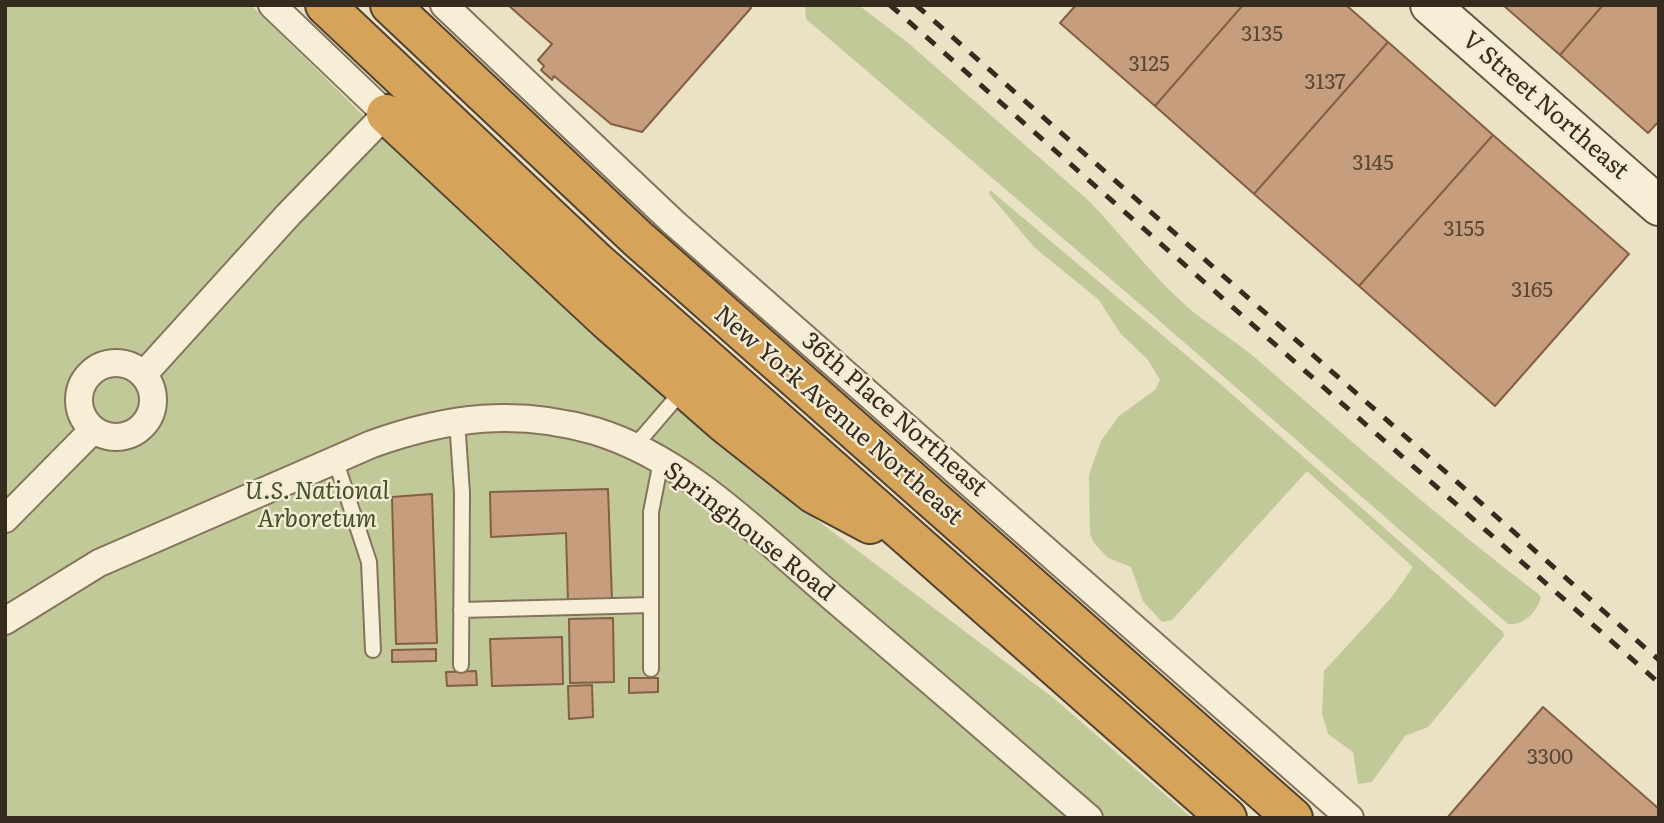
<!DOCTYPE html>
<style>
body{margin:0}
#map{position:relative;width:1664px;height:823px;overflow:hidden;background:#ebe1c5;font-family:Literata,serif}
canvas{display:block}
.frame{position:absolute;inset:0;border:7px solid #362b1f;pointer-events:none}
</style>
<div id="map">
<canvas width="1664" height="823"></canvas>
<div class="frame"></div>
</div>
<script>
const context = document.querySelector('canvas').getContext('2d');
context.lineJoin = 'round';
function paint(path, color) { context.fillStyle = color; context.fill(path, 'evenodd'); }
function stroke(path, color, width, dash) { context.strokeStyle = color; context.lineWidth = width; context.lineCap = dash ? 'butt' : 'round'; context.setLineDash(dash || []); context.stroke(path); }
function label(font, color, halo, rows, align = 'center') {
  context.font = font + ' Literata,serif'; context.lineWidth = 5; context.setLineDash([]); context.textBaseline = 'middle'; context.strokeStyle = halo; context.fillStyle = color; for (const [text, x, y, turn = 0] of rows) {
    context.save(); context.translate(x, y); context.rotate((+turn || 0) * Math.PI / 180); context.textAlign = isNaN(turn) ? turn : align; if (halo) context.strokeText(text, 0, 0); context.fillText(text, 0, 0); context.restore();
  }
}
const green = new Path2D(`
 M5,5h246l245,241 108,94 197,168 255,192 136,118h-1187z
 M805,5l56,2 46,35 182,159c32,33 59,70 94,102 23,21 52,37 76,58 91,79 182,159 278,232l4,4c-4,14 -16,29 -33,27l-360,-313 -342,-292z
 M990,190l228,192 285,250 1,4 -76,91 -23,9 -33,46 -14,2 -5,-32 -25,-18 -6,-21 2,-42 67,-73 22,-31 -106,-96 -135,149 -10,2 -19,-21 -12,-34 -23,-9 -14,-15 -4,-9 -1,-59 12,-34 18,-25 36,-26 5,-10 -12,-20 -28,-27 -21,-33 -64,-52 -46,-54z`);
const building = new Path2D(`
 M508,5h240l3,3 -109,124 -31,-8 -57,-48 -2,4 -11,-10 3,-4 -6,-6 14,-16z
 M1076,5h167l-88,101 -95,-83z
 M1243,5h103l42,37 -134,152 -99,-88z
 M1503,5h100l-43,50z
 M1603,5h56v116l-11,12 -88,-78z
 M1388,42l105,93 -134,151 -105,-92z
 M1493,135l136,119 -134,152 -136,-120z
 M608,489l4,111 -44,2 -2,-69 -75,4 -1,-45z
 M432,494l5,149 -41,1 -4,-147z
 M613,618l1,64 -44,1 -1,-64z
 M562,637l1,47 -71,2 -2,-47z
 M436,649v12l-44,1v-12z
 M476,671l1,14 -30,1 -1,-14z
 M629,678h29v14l-29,1z
 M592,685l1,32 -24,2 -1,-33z
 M1543,707l116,102v9h-212z`);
const lane = new Path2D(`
 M457,420l5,73 -1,172
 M634,447l49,-57
 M335,459l34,103 4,88
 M461,610l190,-5
 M651,669v-157l10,-51`);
const street = new Path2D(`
 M444,5l229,217 677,596
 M79 400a37 37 0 1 1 74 0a37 37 0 1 1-74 0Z
 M144,374l144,-159 98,-101 -114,-109
 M5,519l88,-89
 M5,621l94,-58 273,-119c76,-27 144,-36 223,-13 92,28 165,105 237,166 86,73 172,147 257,221`);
const secondary = new Path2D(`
 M1430,5l229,201`);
const highway = new Path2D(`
 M325,5l272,257 630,556
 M390,5l247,233 656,580
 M386,114l223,208 114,100 91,72 56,30`);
const rail = new Path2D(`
 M890,5l769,678
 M916,5l743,655`);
const numberNames = [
 ["3135",1262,35],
 ["3125",1149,65],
 ["3137",1325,83],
 ["3145",1373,164],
 ["3155",1464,230],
 ["3165",1532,291],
 ["3300",1550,758]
];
const streetNames = [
 ["V Street Northeast",1545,106,41],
 ["36th Place Northeast",894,415,41],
 ["New York Avenue Northeast",838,416,41],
 ["Springhouse Road",749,532,38]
];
const parkNames = [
 ["U.S. National",317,492],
 ["Arboretum",317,520]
];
paint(green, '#c2c999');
paint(building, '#c79e7d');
stroke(building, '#835f43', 2);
stroke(lane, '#85735c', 18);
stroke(street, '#85735c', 30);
stroke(secondary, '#67543f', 42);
stroke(highway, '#534230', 42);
stroke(lane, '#f7eed8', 14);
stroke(street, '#f7eed8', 26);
stroke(secondary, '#f7eed8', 38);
stroke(highway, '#d6a35b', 38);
stroke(rail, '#362b1f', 5, [12, 12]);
label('21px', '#5a4836', null, numberNames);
label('24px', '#362b1f', '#f3ebd4', streetNames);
label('italic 24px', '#455127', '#f3ebd4', parkNames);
</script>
